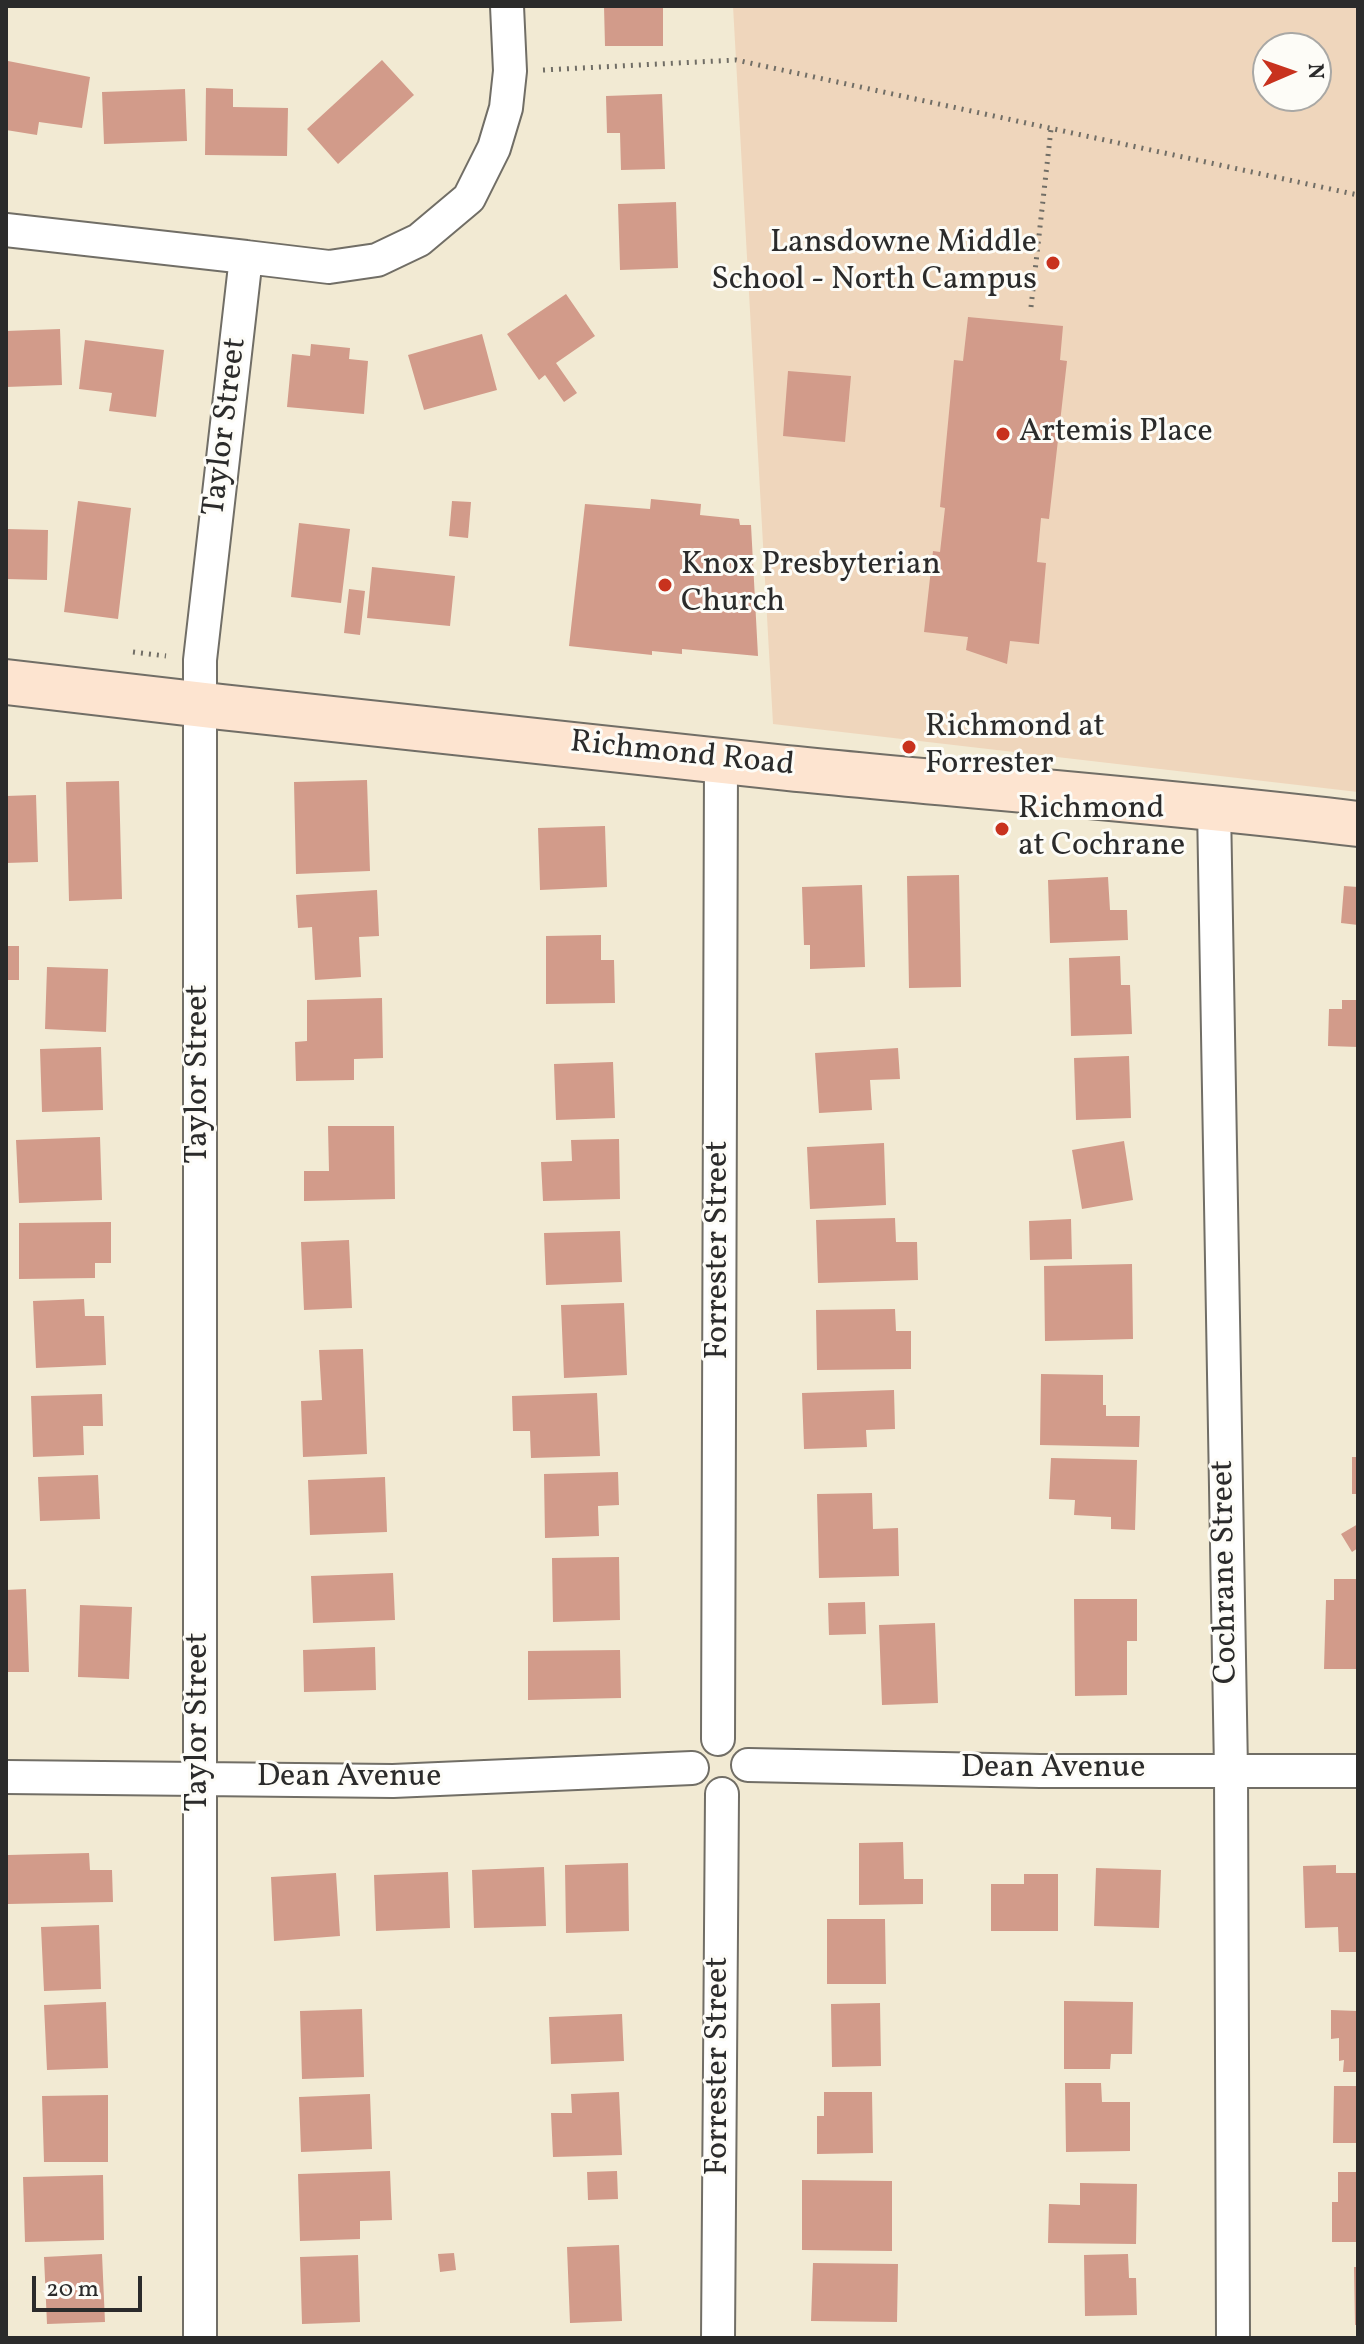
<!DOCTYPE html>
<style>
body{margin:0}
#map{position:relative;width:1364px;height:2344px;overflow:hidden;background:#f2ead3;font-family:Vollkorn,serif}
canvas{display:block}
.frame{position:absolute;inset:0;border:8px solid #2b2b2b;pointer-events:none}
.north{position:absolute;left:1252px;top:32px;width:80px;height:80px;box-sizing:border-box;background:#fdfcf7;border:2px solid #a9a8a5;border-radius:50%;rotate:88deg;font-size:22px;font-weight:700;line-height:32px;text-align:center;color:#2b2b2b}
.north::after{content:'';display:block;margin:auto;width:28px;height:36px;background:#c8321e;clip-path:polygon(50% 0,100% 100%,50% 72%,0 100%)}
.scale{position:absolute;left:32px;top:2276px;width:110px;height:36px;box-sizing:border-box;border:4px solid #2b2b2b;border-top:0;padding-left:10px;font-size:24px;line-height:28px;white-space:nowrap;color:#2b2b2b;-webkit-text-stroke:6px #fdfcf7;paint-order:stroke}
</style>
<div id="map">
<canvas width="1364" height="2344"></canvas>
<div class="frame"></div>
<div class="north">N</div>
<div class="scale">20 m</div>
</div>
<script>
const context = document.querySelector('canvas').getContext('2d');
context.lineJoin = 'round';
function paint(path, color) { context.fillStyle = color; context.fill(path, 'evenodd'); }
function stroke(path, color, width, dash) { context.strokeStyle = color; context.lineWidth = width; context.lineCap = dash ? 'butt' : 'round'; context.setLineDash(dash || []); context.stroke(path); }
function label(font, color, halo, rows, align = 'center') {
  context.font = font + ' Vollkorn,serif'; context.lineWidth = 6; context.setLineDash([]); context.textBaseline = 'middle'; context.strokeStyle = halo; context.fillStyle = color; for (const [text, x, y, turn = 0] of rows) {
    context.save(); context.translate(x, y); context.rotate((+turn || 0) * Math.PI / 180); context.textAlign = isNaN(turn) ? turn : align; if (halo) context.strokeText(text, 0, 0); context.fillText(text, 0, 0); context.restore();
  }
}
const built = new Path2D(`
 M733,6h625v786l-585,-68zM1268,48h48v48h-48z`);
const building = new Path2D(`
 M604,6h59v40h-58z
 M382,60l32,35 -76,69 -31,-35z
 M8,61l82,16 -8,51 -43,-6 -2,13 -31,-5z
 M206,88l27,1v18l55,1 -1,48 -82,-1z
 M185,89l2,52 -83,3 -2,-52z
 M662,94l3,75 -44,1 -1,-37h-13l-1,-37z
 M676,202l2,66 -58,2 -2,-66z
 M566,294l29,42 -39,27 21,30 -13,9 -19,-27 -6,5 -32,-46z
 M968,317l95,9 -3,34 7,1 -18,158 -8,-1 -4,44 9,1 -7,81 -29,-3 -3,23 -41,-14 2,-13 -44,-5 9,-81 7,1 5,-44 -5,-1 14,-147 9,1z
 M60,329l2,56 -56,2v-56z
 M482,334l15,56 -73,20 -16,-55z
 M85,340l79,10 -8,67 -47,-6 3,-18 -33,-4z
 M311,344l39,4 -1,11 19,2 -4,53 -77,-7 5,-53 18,2z
 M788,371l63,5 -6,66 -62,-6z
 M651,499l50,5 -1,11 39,4 1,6h11l7,131 -76,-7v5l-30,-3v4l-83,-9 16,-142 65,5z
 M78,501l53,7 -13,111 -54,-7z
 M452,501l19,1 -3,36 -19,-2z
 M299,523l51,6 -9,74 -50,-6z
 M6,529l42,1 -1,50 -41,-1z
 M372,567l83,9 -5,50 -83,-8z
 M349,589l16,2 -5,44 -16,-2z
 M367,780l3,91 -74,3 -2,-92z
 M119,781l3,118 -53,2 -3,-119z
 M36,795l2,67 -32,1v-67z
 M605,826l2,61 -67,3 -2,-62z
 M959,875l2,112 -52,1 -2,-112z
 M1108,877l2,33h17l1,30 -78,3 -2,-63z
 M862,885l3,82 -55,2v-24h-6l-2,-58z
 M1344,886l14,1v38l-17,-2z
 M377,890l2,46 -20,1 2,40 -46,3 -3,-53 -14,1 -2,-33z
 M601,935v25h13l1,43 -69,1v-68z
 M6,946h13v34h-13z
 M1120,956l1,29h9l2,49 -61,2 -2,-78z
 M47,967l61,2 -2,63 -61,-3z
 M382,998l1,60 -29,1v21l-58,1 -1,-39 12,-1v-41z
 M1342,1000h16v47l-30,-1 1,-37h13z
 M101,1047l2,63 -61,2 -2,-63z
 M898,1048l2,31 -30,1 2,30 -53,3 -4,-60z
 M1129,1056l2,62 -55,2 -2,-62z
 M613,1062l2,56 -59,2 -2,-56z
 M328,1126h66l1,73 -91,2v-30h25z
 M100,1137l2,63 -83,3 -3,-63z
 M619,1139l1,60 -77,2 -2,-39 31,-1 -1,-21z
 M1124,1141l9,59 -51,9 -10,-59z
 M884,1143l2,62 -76,4 -3,-62z
 M895,1218l1,24h21l1,38 -100,3 -2,-63z
 M1071,1219l1,40 -42,1 -1,-39z
 M111,1222v41h-16v15l-76,1v-56z
 M620,1231l2,51 -76,3 -2,-52z
 M349,1240l3,68 -48,2 -3,-68z
 M1132,1264l1,75 -88,2 -1,-75z
 M84,1299l1,17h19l2,49 -70,3 -3,-67z
 M624,1303l3,72 -63,3 -3,-73z
 M895,1309l1,22h15v38l-94,1 -1,-60z
 M363,1349l4,105 -64,3 -2,-56 21,-1 -3,-50z
 M1041,1374l62,1v30h3v11h34l-1,31 -99,-2z
 M894,1390l1,39 -29,1 1,17 -63,2 -2,-56z
 M597,1393l3,63 -69,2 -1,-27h-17l-1,-35z
 M102,1394l1,32h-20l1,29 -51,2 -2,-61z
 M1352,1457h6v37h-6z
 M1051,1458l86,2 -2,70 -24,-1v-12l-37,-2 1,-15 -26,-1z
 M618,1472l1,33 -21,1 1,30 -54,2 -1,-64z
 M98,1475l2,44 -60,2 -2,-44z
 M385,1477l2,55 -77,3 -2,-55z
 M872,1493l1,36 25,-1 1,48 -80,2 -2,-84z
 M1358,1524v24l-6,4 -11,-18z
 M619,1557l1,63 -67,2 -1,-64z
 M393,1573l2,47 -82,3 -2,-47z
 M1334,1579h23l1,90h-34l2,-69h8z
 M26,1589l3,83h-23v-82z
 M1074,1599h63v42h-10v54l-52,1z
 M865,1602l1,32 -37,1 -1,-32z
 M80,1605l52,2 -3,72 -51,-2z
 M935,1623l3,80 -56,2 -3,-80z
 M375,1647l1,43 -72,2 -1,-42z
 M620,1650l1,48 -93,2v-49z
 M903,1842l1,37h19v25l-64,1v-62z
 M89,1853l1,17h22l1,32 -105,2v-49z
 M628,1863l1,68 -63,2 -1,-68z
 M1336,1865v8h22v79h-19l-1,-25 -33,1 -2,-62z
 M544,1867l2,59 -72,2 -2,-58z
 M1096,1868l65,2 -2,58 -65,-2z
 M448,1872l2,56 -74,3 -2,-56z
 M336,1873l4,63 -66,5 -3,-64z
 M1024,1874h34v57h-67v-47h33z
 M827,1919h58l1,65h-59z
 M99,1925l2,64 -57,2 -3,-64z
 M1064,2001l69,1 -1,52h-21l-1,15h-46z
 M106,2002l2,66 -61,2 -3,-65z
 M880,2003l1,63 -49,1 -1,-63z
 M362,2009l2,68 -62,2 -2,-68z
 M1331,2010l27,1v61h-15l1,-12 -5,1v-23l-8,1z
 M622,2014l2,47 -73,3 -2,-47z
 M1065,2083h36l1,19h28v49l-64,1z
 M1334,2086h24v57h-25z
 M619,2092l3,63 -69,2 -2,-44h21l-1,-19z
 M824,2092h48l1,61 -56,1v-38h7z
 M370,2094l2,55 -71,3 -2,-55z
 M108,2095v67h-64l-2,-66z
 M390,2171l2,49 -32,1v18l-60,2 -2,-67z
 M617,2171l1,28 -30,1 -1,-28z
 M1338,2172h20v70h-26v-40h6z
 M103,2175l1,65 -79,2 -2,-65z
 M802,2180l90,1v70l-90,-1z
 M1080,2183l57,1 -1,60 -88,-1 1,-39 31,1z
 M619,2245l3,76 -52,2 -3,-76z
 M454,2253l2,17 -16,2 -2,-18z
 M102,2254l3,68 -58,2 -3,-67z
 M1128,2254l1,24h7l1,37 -52,1 -1,-61z
 M358,2255l2,67 -58,2 -2,-67z
 M813,2263l85,1 -1,58 -86,-1z
 M1354,2267h4v58h-3z`);
const path = new Path2D(`
 M543,70l193,-10 622,135
 M1031,307l20,-178
 M133,652l33,4`);
const street = new Path2D(`
 M6,230l240,27
 M1214,807l17,963 2,568
 M718,1739l3,-979
 M748,1765l292,6h318
 M6,1777l387,4 299,-13
 M200,2338v-1678l46,-403 83,10 48,-7 42,-20 50,-42 25,-50 12,-40 4,-37 -3,-65
 M718,2338l4,-544`);
const secondary = new Path2D(`
 M6,682c260,31 520,59 781,86 190,19 381,33 571,56`);
const markers = [
 [1053,263,8,"#c8321e"],
 [1003,434,8,"#c8321e"],
 [665,585,8,"#c8321e"],
 [909,747,8,"#c8321e"],
 [1002,829,8,"#c8321e"]
];
const poiNames = [
 ["Lansdowne Middle",1037,245,"right"],
 ["School - North Campus",1037,282,"right"],
 ["Artemis Place",1019,434],
 ["Knox Presbyterian",681,567],
 ["Church",681,604],
 ["Richmond at",925,729],
 ["Forrester",925,766],
 ["Richmond",1018,811],
 ["at Cochrane",1018,848]
];
const streetNames = [
 ["Taylor Street",227,427,-83],
 ["Richmond Road",682,756,6],
 ["Taylor Street",200,1074,-90],
 ["Forrester Street",720,1250,-90],
 ["Cochrane Street",1227,1572,-91],
 ["Taylor Street",200,1722,-90],
 ["Dean Avenue",1053,1770],
 ["Dean Avenue",349,1779],
 ["Forrester Street",720,2066,-90]
];
paint(built, '#efd6bc');
paint(building, '#d29b8a');
stroke(street, '#716e66', 36);
stroke(secondary, '#716e66', 48);
stroke(path, '#716e66', 5, [2, 6]);
stroke(street, '#fff', 32);
stroke(secondary, '#fde4d0', 44);
for (const [x, y, r, color] of markers) { const dot = new Path2D(); dot.arc(x, y, r, 0, 2 * Math.PI); context.fillStyle = color; context.fill(dot); stroke(dot, '#fdfcf7', 3); }
label('32px', '#2b2b2b', '#fdfcf7', poiNames, 'left');
label('32px', '#2b2b2b', '#fdfcf7', streetNames);
</script>
